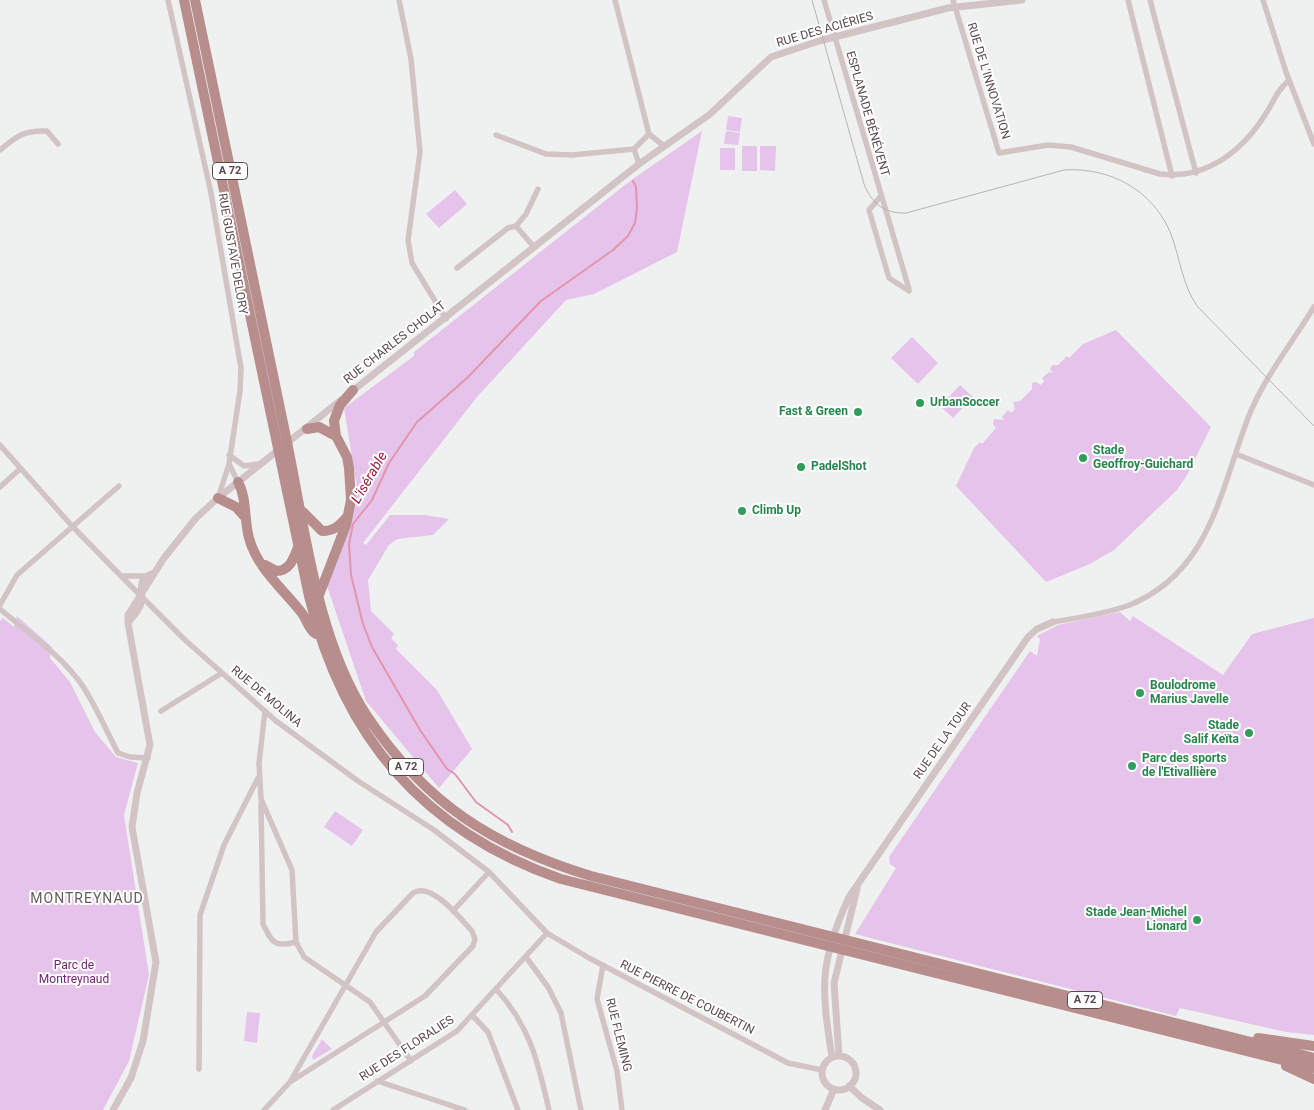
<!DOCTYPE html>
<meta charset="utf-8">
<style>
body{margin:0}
canvas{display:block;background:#eff1f0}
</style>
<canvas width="1314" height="1110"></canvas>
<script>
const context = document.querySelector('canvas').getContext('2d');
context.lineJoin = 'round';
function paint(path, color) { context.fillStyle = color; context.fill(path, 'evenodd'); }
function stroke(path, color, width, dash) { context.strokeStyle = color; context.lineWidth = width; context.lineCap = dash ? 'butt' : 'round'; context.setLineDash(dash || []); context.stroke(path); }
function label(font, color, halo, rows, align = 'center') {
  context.font = font + ' Roboto,sans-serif'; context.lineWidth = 4; context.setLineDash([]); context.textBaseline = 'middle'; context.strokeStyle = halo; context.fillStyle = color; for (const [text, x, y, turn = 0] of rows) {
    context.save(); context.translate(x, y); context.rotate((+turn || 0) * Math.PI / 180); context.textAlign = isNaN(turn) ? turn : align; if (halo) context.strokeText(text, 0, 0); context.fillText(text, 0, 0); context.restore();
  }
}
const green = new Path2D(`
 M728,116l14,2 -2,14 -14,-2z
 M702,131l-25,121 -83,42 -28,6 -89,97 -114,146 3,2 24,-30h35l24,4 -16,16 -36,4 -8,6 -21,35 3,31 23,23 -3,4 7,7 -2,4 41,41 35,59 -33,39 -73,-87 -39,-115 30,-99 -13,-79 70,-52v-4l216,-171z
 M726,131l14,2 -2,12 -14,-1z
 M742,146h15v25h-15z
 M760,146h16l-1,25 -15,-1z
 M720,148h15v22h-15z
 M455,190l12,14 -28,24 -13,-14z
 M1116,330l95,97 -24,48 -10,15 -63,60 -24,14 -44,18 -90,-96 18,-38 6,-6 2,2 14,-16 -3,-4 1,-5 10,1 -2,-3 6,-7 3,3 4,-4 -2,-7 7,-1 12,-12v-6l4,-1 5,3 3,-4 -2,-3 7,-6 4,1 -3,-4 2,-4h6l9,-9 2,2 14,-14z
 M912,337l26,26 -20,21 -27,-26z
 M960,385l13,12 -20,21 -13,-12z
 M1120,612l10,9 3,-5 90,59 29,-41 62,-16v417l-28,-3 -106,-24 -4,8 -321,-82 41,-66 -6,-4 -1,-7 141,-206 7,5 3,-17 -3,-3 21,-11z
 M17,616l35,31 -2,11 20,24 25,50 21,25 22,6 -14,52 25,160 -20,86 -26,49h-103v-489l3,-3 11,9z
 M335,811l28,19 -11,16 -28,-19z
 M247,1012l13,1 -3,30 -13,-2z
 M322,1039l10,10 -19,11 -1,-4z`);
const stream = new Path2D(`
 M512,832l-4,-7 -32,-23 -21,-28 -8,-5 -27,-39 -48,-83 -9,-23 -12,-49 -2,-31 4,-20 19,-24 17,-37 28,-41 50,-44 74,-77 72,-51 15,-14 7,-13 2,-15 -1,-21 -3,-6`);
const minor = new Path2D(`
 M168,0l43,193 30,175 -1,23 -11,73 -11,34
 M399,0l12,59 9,93 -12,88 4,23 34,56
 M615,0l34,134 15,12
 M824,0l85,289
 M953,0l46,153 49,-8 23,2 89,27c46,6 82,-23 105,-59 10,-15 10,-22 24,-35
 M1128,0l44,176
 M1150,0l46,173
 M1263,0l23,72 28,72
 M496,135l50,19 26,1 62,-6
 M634,149l15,-15
 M634,149l5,15
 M0,150c17,-14 24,-20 47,-19l11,13
 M881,196l-12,14 20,68 20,13
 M516,226l10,-12 12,-25
 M457,268l51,-40 8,-2 18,21
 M0,445l72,81 49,50 63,63 92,82 82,60 76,49 55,42 58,61 42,25 199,105 34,7
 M1236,454l78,31
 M229,455l15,11 15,-2
 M229,464l9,18
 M0,487l20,-18
 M121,576h25
 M0,605l17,-30 102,-89
 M0,609c27,23 61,46 82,76 14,21 24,45 36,68l12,4 18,1
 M1053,622c24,-4 51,-8 74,-16 83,-32 93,-115 121,-188 15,-39 44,-75 66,-111
 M161,711l61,-38
 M265,711l-6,52 2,36 31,71 4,72 8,15 66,45 41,59
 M261,804l2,120c9,18 11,24 33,18
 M453,911l36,-39
 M526,957l22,30 13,26 20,97
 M603,965l-6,34 20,72 5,39
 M496,989c34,37 42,73 53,121
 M472,1015l16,17 30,78
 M199,1069l1,-154 24,-70 34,-67
 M377,1081l88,29
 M264,1110l26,-28 86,-150 37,-39c18,-12 47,25 59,38l3,8 -2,7 -48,50 -135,86
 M333,1110l124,-79 90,-98`);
const tertiary = new Path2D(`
 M351,392l288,-228 70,-49 62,-58 48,-16 129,-33 74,-8
 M128,623c4,-6 12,-13 13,-20 3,-15 -6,-23 13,-30
 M839,1056l-5,-73 23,-94
 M822 1073a17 17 0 1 1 34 0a17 17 0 1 1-34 0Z
 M832,1057c-11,-69 -13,-95 17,-160l179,-260 9,-8 16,-7
 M849,1086l13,12 18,12
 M113,1110l18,-32 12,-37 13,-79 -24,-135 5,-34 13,-48 -22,-122v-8l36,-57 32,-40 22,-20 123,-98
 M825,1110l9,-21`);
const motorway = new Path2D(`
 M184,0l125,596c34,141 114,235 252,283l753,189
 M195,0c31,147 61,294 92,442 18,87 30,198 80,274 58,87 125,130 224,160l723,182
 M307,429l12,-2 17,9
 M238,482c9,16 6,38 11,56 8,30 34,51 52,74 6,7 7,17 15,22
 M218,498l18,9 8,9
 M303,512l19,19c12,0 17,-5 25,-14
 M265,565l11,6c14,0 18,-13 22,-24
 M319,595l27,-70 5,-25 -2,-32 -2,-11 -11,-21 -2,-15 6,-16 13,-15
 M1258,1038l56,8
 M1286,1066l28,13`);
const tram = new Path2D(`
 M812,0l52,184c7,19 21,30 42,29l158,-43c46,-3 89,20 107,64 9,24 11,50 26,72l117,120`);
const markers = [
 [920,403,5,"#2e9e5b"],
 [858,412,5,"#2e9e5b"],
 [1083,458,5,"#2e9e5b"],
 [801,467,5,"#2e9e5b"],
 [742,511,5,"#2e9e5b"],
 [1140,693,5,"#2e9e5b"],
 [1249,733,5,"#2e9e5b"],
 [1132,766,5,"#2e9e5b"],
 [1197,920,5,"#2e9e5b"]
];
const shields = [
 [230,171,35],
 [406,767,35],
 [1085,1000,35]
];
const shieldNames = [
 ["A 72",230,171],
 ["A 72",406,767],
 ["A 72",1085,1000]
];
const streetNames = [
 ["RUE DES ACIÉRIES",825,30,-16],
 ["RUE DE L'INNOVATION",988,81,73],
 ["ESPLANADE BÉNÉVENT",867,114,74],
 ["RUE GUSTAVE DELORY",232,254,80],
 ["RUE CHARLES CHOLAT",395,343,-38],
 ["RUE DE MOLINA",266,697,40],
 ["RUE DE LA TOUR",943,741,-55],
 ["RUE PIERRE DE COUBERTIN",687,998,27],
 ["RUE FLEMING",618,1035,76],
 ["RUE DES FLORALIES",407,1049,-33]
];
const leisureNames = [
 ["UrbanSoccer",930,403],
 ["Fast & Green",848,412,"right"],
 ["Stade",1093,451],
 ["Geoffroy-Guichard",1093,465],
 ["PadelShot",811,467],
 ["Climb Up",752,511],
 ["Boulodrome",1150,686],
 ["Marius Javelle",1150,700],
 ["Stade",1239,726,"right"],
 ["Salif Keïta",1239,740,"right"],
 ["Parc des sports",1142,759],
 ["de l'Etivallière",1142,773],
 ["Stade Jean-Michel",1187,913,"right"],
 ["Lionard",1187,927,"right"]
];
const parkNames = [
 ["Parc de",74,966],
 ["Montreynaud",74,980]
];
const waterNames = [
 ["L'isérable",370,478,-60]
];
const neighbourhoodNames = [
 ["MONTREYNAUD",87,899]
];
paint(green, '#e6c3ea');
stroke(stream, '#e295ab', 2);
stroke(minor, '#d2c4c5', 5.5);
stroke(tertiary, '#d2c4c5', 7);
stroke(motorway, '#b88e8d', 10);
stroke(tram, '#b9b3b2', 1);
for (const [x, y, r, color] of markers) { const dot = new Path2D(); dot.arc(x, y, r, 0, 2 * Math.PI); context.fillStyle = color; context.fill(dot); stroke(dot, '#fff', 2); }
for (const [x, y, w] of shields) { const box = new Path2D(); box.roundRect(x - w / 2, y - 8.5, w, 17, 4); context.fillStyle = '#fff'; context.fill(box); stroke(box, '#5a494a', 1); }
label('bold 11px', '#5a494a', null, shieldNames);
label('12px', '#5a494a', '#fff', streetNames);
label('bold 12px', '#27864d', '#fff', leisureNames, 'left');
label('12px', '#742273', '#fff', parkNames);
label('italic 14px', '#9a1d40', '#fff', waterNames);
context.letterSpacing = '1px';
label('14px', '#635d5c', '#fff', neighbourhoodNames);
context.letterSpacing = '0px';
</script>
